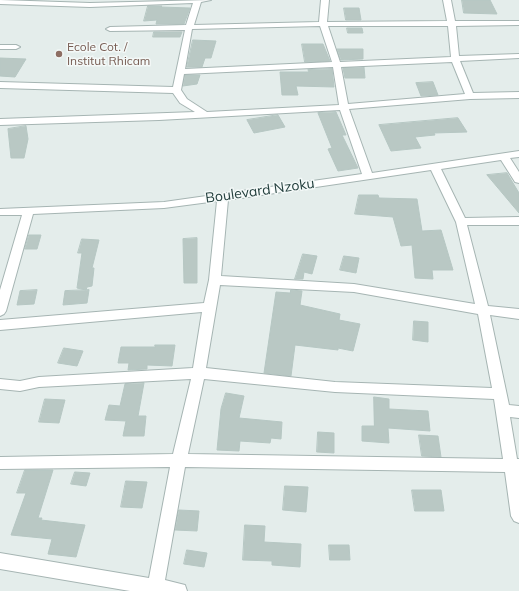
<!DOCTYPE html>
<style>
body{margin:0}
canvas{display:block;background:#e4edeb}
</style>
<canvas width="519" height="591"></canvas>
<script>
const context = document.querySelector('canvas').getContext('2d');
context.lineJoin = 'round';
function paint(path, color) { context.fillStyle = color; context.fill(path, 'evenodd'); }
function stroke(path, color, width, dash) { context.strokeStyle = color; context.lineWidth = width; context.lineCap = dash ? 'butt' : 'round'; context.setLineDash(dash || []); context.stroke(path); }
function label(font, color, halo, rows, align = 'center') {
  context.font = font + ' Mulish,sans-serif'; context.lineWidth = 3; context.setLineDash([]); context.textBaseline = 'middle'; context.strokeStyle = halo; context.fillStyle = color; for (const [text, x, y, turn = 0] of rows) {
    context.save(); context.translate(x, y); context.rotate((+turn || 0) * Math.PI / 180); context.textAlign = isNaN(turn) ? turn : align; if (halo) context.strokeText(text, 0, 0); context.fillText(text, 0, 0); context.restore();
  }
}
const building = new Path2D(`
 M462,0h28l7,14 -33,-1z
 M148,6h14l-1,1 29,1 -6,16h-28l1,-4 -13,1z
 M344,8h15l2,12h-15z
 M347,28h15l1,5h-15z
 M154,32h28l-2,5h-27z
 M193,40l23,1 -5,17h-6l-3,9h-15z
 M302,44h21l7,17 -25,1z
 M337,49h26v10l-22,1z
 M0,58l26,1 -11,18 -15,-1z
 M364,67l1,11h-20l-2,-10z
 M332,69l2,18 -38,-1 2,9h-16l-2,-23h29l-1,-2z
 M185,75h15l-3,9 -14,2z
 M433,82l5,13 -17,1 -5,-13z
 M336,112l10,23h-4l16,33 -20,3 -10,-22 4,-1 -14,-35z
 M278,115l7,12 -31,6 -7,-13z
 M458,118l9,14 -33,1 1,2 -20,2 6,11 -30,3 -12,-26z
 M26,126l2,13 -4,19h-13l-3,-29z
 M507,173l12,20v20l-32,-38z
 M359,195h19l1,3 38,1 5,32 19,-1 12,40h-21l1,9 -18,-1 -3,-33 -11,1 -8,-29 -38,-3z
 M29,235h12l-4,14h-12z
 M197,238v45h-13l-1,-44z
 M82,239l17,1 -7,28h2l-2,18 -5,1 -1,3 -9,-2 5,-35h-4z
 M303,254l14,2 -5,18 -8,-2 -1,7h-8z
 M344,256l15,2 -3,15 -16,-3z
 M37,290l-3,14 -17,1 3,-14z
 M89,290l-2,13 -24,2 2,-14z
 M291,290l11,1 -2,14 40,9 -1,6 21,4 -7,27 -15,-3v2l-43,-5 -4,31 -27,-3 12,-81 14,1z
 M414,321l14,1v20l-15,-2z
 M155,345h20l-3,21 -25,-1v4l-19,1 1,-7h-11l3,-16h34z
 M64,348l19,3 -6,15 -19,-3z
 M144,383l-6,33h8l-2,20h-21l3,-15 -21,-1 4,-15 11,1 5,-22z
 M226,393l18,3 -5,22 43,4 -1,17 -10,-1 -1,5 -30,-2 -1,10 -22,-1 4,-41z
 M374,397l15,2v10l39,2 2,20 -42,-3 1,15 -27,-2v-15h12z
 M45,399l20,1 -6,23 -20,-1z
 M318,432l16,1v20l-17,-1z
 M419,435l19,1 3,21 -19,-1z
 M25,470h28l-15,48h4l-1,2 44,5 -9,32 -28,-3 4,-15 -41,-4 15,-42h-9z
 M75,472l15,1 -4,13 -15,-2z
 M126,481l21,1 -5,26 -21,-1z
 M285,486l23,1 -2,25 -23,-2z
 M412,490h29l3,21h-29z
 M179,510l20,1 -2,20 -22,-1z
 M245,525l20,1 -1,16 37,2 -1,23 -28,-2v-4l-29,-1z
 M329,545h20l1,15h-20z
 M187,550l20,3 -3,14 -20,-3z`);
const minor = new Path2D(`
 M0,0l90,3 121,-3 -10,2 -7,23 125,-3 2,-22h8l-2,22 120,-1 -4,-21h8l4,21h64v4l-63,1 3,30 60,-2v4l-59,3 13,32 46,-1v6l-49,1 -121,10 23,64 147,-22v6l-9,1 9,14v11l-4,-1 -14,-22 -60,9 24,49 54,-1v8h-52l21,81 31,3v10l-29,-4 19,90 10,1v12l-9,-1 7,42h2v64l-5,-2 -3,-5 -6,-44 -320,-5 -20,113 20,5 2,6h-57l-130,-22v-16l149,25 21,-111 -170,2v-12l173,-3 18,-75 -152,8 -19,4 -20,-2v-10l20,2 19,-4 154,-9 9,-56 -202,18v-10l204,-17 5,-23 8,-79 -53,7 -131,6 -27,97 -2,3 -4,2v-26l22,-75h-22v-6l164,-7 198,-28 -22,-64 -181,10 -159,5v-6l195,-7 -15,-9 -7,-10 -173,-5v-6l173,5 12,-57 -75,1 -4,-2 4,-2 76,-2 7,-22 -103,4 -90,-3zM320,26l12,36 -147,7 7,-40zM328,26h120l3,31 -111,5zM452,62l13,32 -117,10 -7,-37zM333,67l6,38 -132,7 -20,-13 -6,-9 3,-16zM431,170l25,52 19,82 -121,-20 -133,-8 7,-76zM220,285l134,7 124,22 14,74 -157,-6 -129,-14zM204,379l131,13 159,7 9,60 -315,-5z
 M0,45h16l4,2 -4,2h-16z`);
const markers = [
 [59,54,4,"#8d6e63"]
];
const farEducationnames = [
 ["Ecole Cot. /",67,47],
 ["Institut Rhicam",67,61]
];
const streetNames = [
 ["Boulevard Nzoku",260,191,-8]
];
paint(building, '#b9c8c4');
stroke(building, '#b6c7c3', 1);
stroke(minor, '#a6b5b3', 2);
paint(minor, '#fff');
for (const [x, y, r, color] of markers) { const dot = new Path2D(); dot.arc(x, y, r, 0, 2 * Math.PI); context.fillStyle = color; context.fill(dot); stroke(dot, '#f4f9f8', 1.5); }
label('12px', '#785e54', '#f4f9f8', farEducationnames, 'left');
label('14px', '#233f3d', '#f4f9f8', streetNames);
</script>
